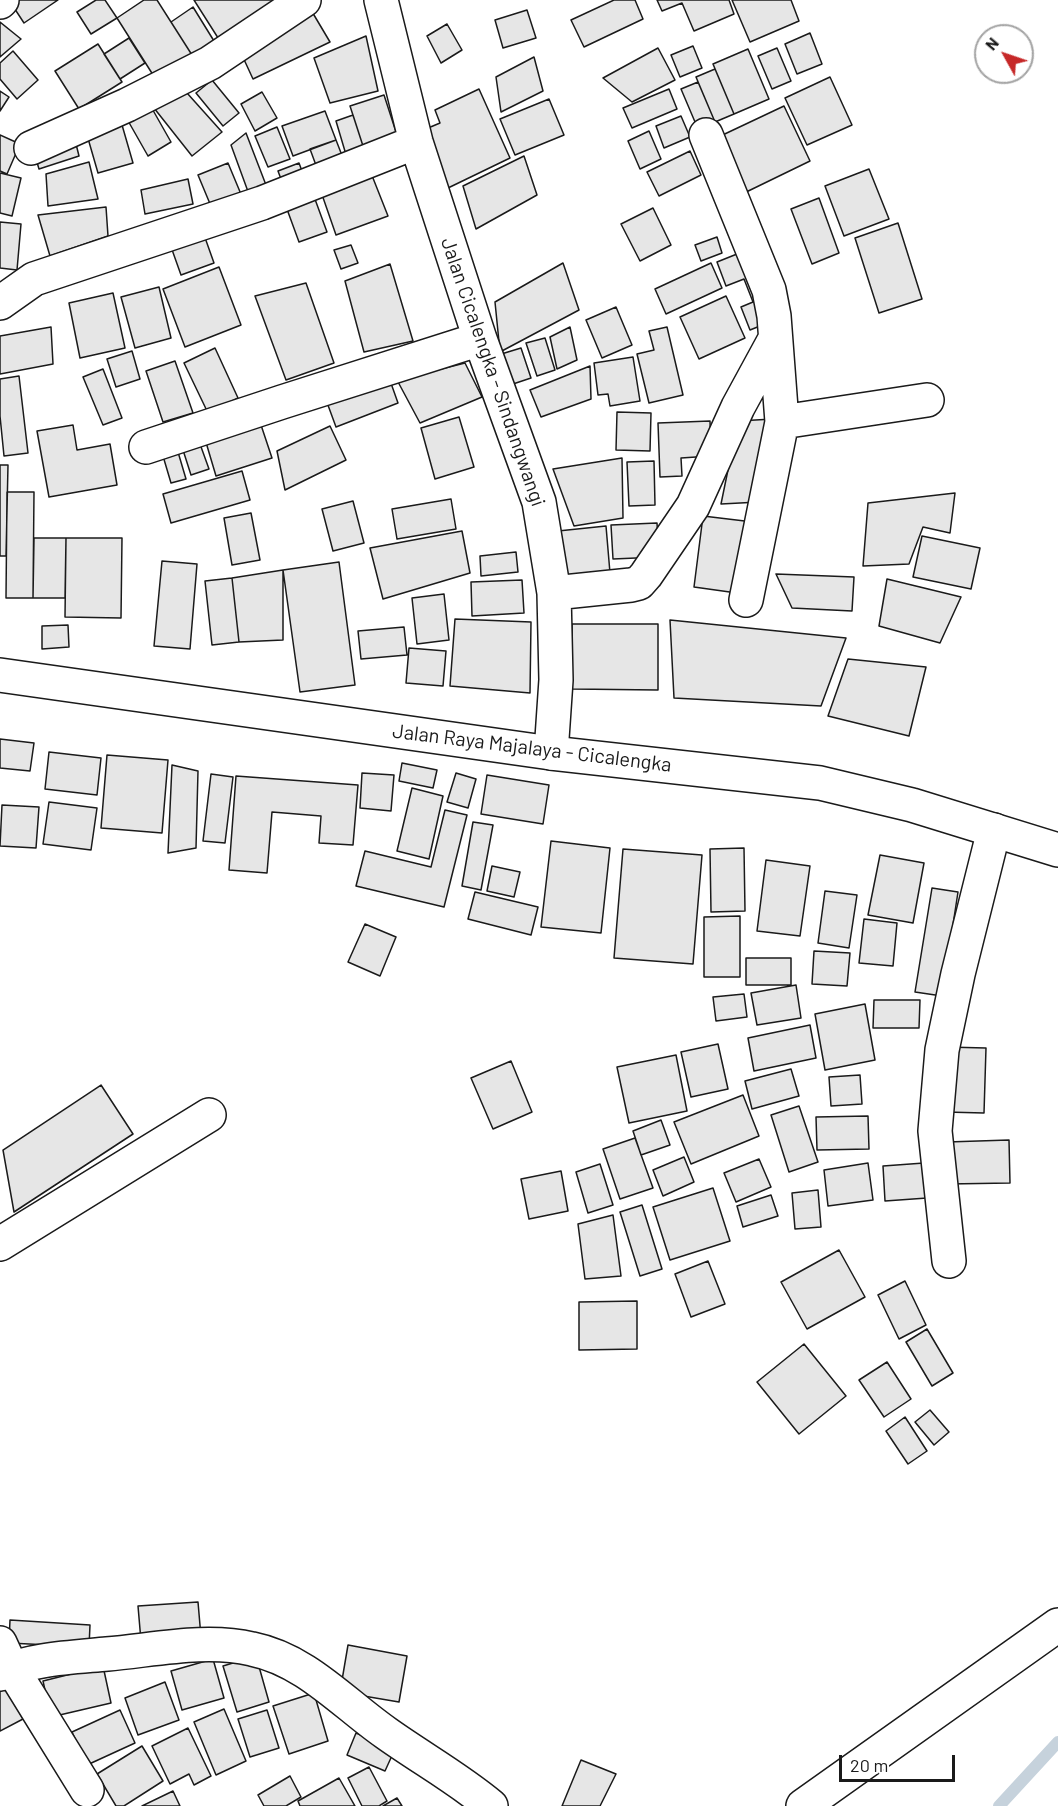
<!DOCTYPE html>
<style>
body{margin:0}
#map{position:relative;width:1058px;height:1806px;overflow:hidden;background:#fff;font-family:Barlow,sans-serif}
canvas{display:block}
.north{position:absolute;left:974px;top:24px;width:60px;height:60px;box-sizing:border-box;background:#fff;border:2px solid #a3a3a3;border-radius:50%;rotate:310deg;font-size:16px;font-weight:700;line-height:24px;text-align:center;color:#1a1a1a}
.north::after{content:'';display:block;margin:auto;width:21px;height:27px;background:#c62828;clip-path:polygon(50% 0,100% 100%,50% 72%,0 100%)}
.scale{position:absolute;left:839px;top:1755px;width:116px;height:27px;box-sizing:border-box;border:3px solid #1a1a1a;border-top:0;padding-left:8px;font-size:18px;line-height:21px;white-space:nowrap;color:#1a1a1a;-webkit-text-stroke:4px #fff;paint-order:stroke}
</style>
<div id="map">
<canvas width="1058" height="1806"></canvas>
<div class="north">N</div>
<div class="scale">20 m</div>
</div>
<script>
const context = document.querySelector('canvas').getContext('2d');
context.lineJoin = 'round';
function stroke(path, color, width, dash) { context.strokeStyle = color; context.lineWidth = width; context.lineCap = dash ? 'butt' : 'round'; context.setLineDash(dash || []); context.stroke(path); }
function paint(path, color) { context.fillStyle = color; context.fill(path, 'evenodd'); }
function label(font, color, halo, rows, align = 'center') {
  context.font = font + ' Barlow,sans-serif'; context.lineWidth = 4.5; context.setLineDash([]); context.textBaseline = 'middle'; context.strokeStyle = halo; context.fillStyle = color; for (const [text, x, y, turn = 0] of rows) {
    context.save(); context.translate(x, y); context.rotate((+turn || 0) * Math.PI / 180); context.textAlign = isNaN(turn) ? turn : align; if (halo) context.strokeText(text, 0, 0); context.fillText(text, 0, 0); context.restore();
  }
}
const stream = new Path2D(`
 M999,1806l59,-64`);
const building = new Path2D(`
 M9,0h49l-34,23z
 M96,0h9l12,18 -26,16 -14,-22z
 M144,0h13l35,55 -37,23 -38,-60z
 M194,0h94l-68,41z
 M614,0h21l8,19 -59,28 -13,-27z
 M657,0h72l5,14 -40,17 -12,-28 -20,8z
 M732,0h59l8,21 -49,21z
 M193,7l21,34 -22,14 -21,-33z
 M311,10l19,32 -77,37 -12,-26z
 M527,10l9,28 -33,10 -8,-28z
 M0,22l21,17 -21,18z
 M447,24l15,26 -21,13 -14,-27z
 M810,33l12,31 -25,10 -12,-30z
 M366,36l12,55 -48,12 -16,-45z
 M129,38l16,25 -25,16 -16,-25z
 M98,44l24,38 -43,27 -24,-38z
 M693,46l9,22 -22,9 -9,-22z
 M658,48l17,32 -43,22 -29,-24z
 M777,48l14,33 -19,8 -14,-33z
 M748,49l21,50 -35,15 -21,-50z
 M13,51l25,29 -21,19 -17,-20v-16z
 M534,57l9,34 -42,21 -5,-35z
 M715,69l19,45 -19,8 -19,-45z
 M830,77l22,48 -45,20 -22,-47z
 M212,80l27,33 -16,13 -27,-33z
 M698,82l17,40 -17,7 -17,-40z
 M479,89l31,69 -62,30 -27,-57 19,-8 -5,-13z
 M669,89l8,20 -45,19 -9,-20z
 M0,91l9,6 -9,14z
 M262,92l15,26 -22,13 -14,-27z
 M187,93l35,39 -30,24 -38,-48z
 M384,95l13,40 -34,11 -13,-40z
 M549,99l15,36 -49,20 -15,-36z
 M150,105l21,37 -23,14 -21,-37z
 M784,106l26,55 -72,35 -26,-56z
 M325,111l11,29 -43,16 -11,-30z
 M353,115l10,31 -16,12 -11,-37z
 M681,116l9,21 -26,11 -8,-22z
 M120,118l13,45 -35,10 -13,-45z
 M277,127l13,32 -22,8 -13,-31z
 M649,131l12,28 -21,10 -12,-28z
 M246,133l20,52 -16,12 -19,-52z
 M0,135l20,9 -13,30 -7,-3z
 M74,136l5,20 -40,13 -6,-20z
 M336,140l7,18 -26,10 -7,-19z
 M690,151l11,24 -42,21 -12,-24z
 M524,156l13,39 -61,34 -13,-43z
 M89,162l9,37 -50,7 -2,-32z
 M228,163l15,36 -30,12 -15,-36z
 M299,163l6,16 -21,8 -6,-16z
 M369,168l19,48 -52,19 -17,-49z
 M869,169l20,50 -45,17 -19,-50z
 M0,173l21,5 -9,38 -12,-3z
 M188,179l5,25 -48,10 -4,-24z
 M312,191l15,41 -28,10 -15,-41z
 M819,198l20,55 -27,11 -21,-55z
 M106,207l2,29 -58,20 -12,-41z
 M653,208l18,37 -31,16 -19,-37z
 M0,222l21,2 -4,46 -17,-2z
 M898,223l24,76 -43,14 -24,-75z
 M203,232l11,31 -33,12 -11,-31z
 M717,237l5,16 -21,8 -6,-16z
 M351,245l7,18 -17,6 -7,-19z
 M742,252l28,70 -20,8 -9,-23 12,-5 -9,-23 -18,7 -9,-24z
 M563,263l16,47 -79,42 -5,-50z
 M711,263l11,25 -56,26 -11,-25z
 M390,264l23,77 -49,11 -19,-71z
 M219,267l22,58 -56,22 -22,-58z
 M306,283l28,80 -48,17 -31,-84z
 M159,287l12,51 -36,10 -14,-51z
 M113,293l12,55 -45,10 -11,-55z
 M726,296l19,42 -46,21 -19,-42z
 M616,307l16,38 -30,13 -16,-38z
 M51,327l2,37 -53,10v-38z
 M570,327l7,33 -20,9 -7,-32z
 M667,327l16,68 -34,8 -12,-49 17,-4 -5,-19z
 M545,338l10,32 -18,6 -11,-33z
 M215,348l23,50 -30,15 -24,-50z
 M521,348l10,30 -24,8 -9,-31z
 M132,351l8,28 -24,8 -9,-28z
 M633,357l7,44 -30,5 -2,-12 -10,1 -4,-32z
 M175,361l18,52 -30,9 -17,-51z
 M465,363l17,34 -62,26 -23,-43z
 M590,366l1,33 -50,18 -11,-27z
 M103,369l19,49 -19,7 -20,-48z
 M387,372l11,31 -62,24 -11,-30z
 M19,376l9,77 -24,3 -4,-40v-37z
 M617,412l34,1 -1,38 -34,-1z
 M258,416l14,42 -56,18 -11,-37z
 M459,417l15,50 -39,12 -14,-51z
 M773,419l-14,83 -38,2 17,-83z
 M710,421l1,35 -30,2 1,18 -22,1 -2,-54z
 M73,425l4,25 33,-6 7,41 -68,12 -12,-66z
 M330,426l16,34 -61,30 -8,-39z
 M200,444l9,25 -18,6 -8,-25z
 M178,452l8,27 -15,4 -8,-27z
 M622,458l1,60 -49,8 -21,-57z
 M654,461l1,44 -26,1 -2,-44z
 M0,465h8l-2,91h-6z
 M242,471l8,29 -79,23 -8,-29z
 M7,492h27l-1,106h-27z
 M955,493l-5,40 -27,-6 -14,37 -46,2 5,-63z
 M451,499l5,30 -59,10 -5,-30z
 M353,501l11,42 -31,8 -11,-42z
 M251,513l9,47 -28,5 -8,-47z
 M703,516l50,6 -9,72 -50,-7z
 M657,523l2,34 -46,2 -2,-34z
 M606,526l4,47 -48,5 -4,-47z
 M462,531l8,42 -87,26 -13,-51z
 M922,536l58,12 -9,41 -58,-12z
 M34,538h32l-1,60h-32z
 M66,538h56l-1,80 -56,-1z
 M516,552l2,20 -37,4 -1,-20z
 M162,561l35,3 -7,85 -36,-3z
 M339,562l16,123 -55,7 -17,-122z
 M283,570v70l-44,2 -7,-64z
 M776,574l78,3 -2,34 -60,-3z
 M232,578l7,64 -27,3 -7,-64z
 M887,579l74,18 -21,46 -61,-17z
 M522,580l2,33 -52,3 -1,-34z
 M444,594l5,46 -32,4 -5,-46z
 M455,619l76,3 -1,71 -80,-7z
 M670,620l176,18 -25,68 -147,-8z
 M572,624h86v66l-86,-1z
 M68,625l1,22 -27,2v-23z
 M404,627l3,28 -46,4 -3,-28z
 M409,648l37,3 -3,35 -37,-3z
 M848,659l78,8 -17,69 -81,-20z
 M0,739l34,4 -4,28 -30,-3z
 M49,752l52,6 -4,37 -52,-6z
 M107,755l61,5 -6,73 -61,-5z
 M402,763l35,7 -4,18 -34,-7z
 M172,765l26,6 -2,77 -28,5z
 M362,773l32,2 -3,36 -31,-3z
 M456,773l20,6 -8,29 -21,-6z
 M211,774l22,3 -8,66 -22,-2z
 M487,775l62,10 -6,39 -62,-10z
 M236,776l122,9 -5,60 -34,-2 2,-27 -49,-4 -5,61 -38,-3z
 M412,788l31,8 -14,63 -32,-8z
 M49,802l48,6 -6,42 -48,-6z
 M2,805l37,2 -3,41 -36,-2z
 M445,810l22,5 -23,92 -88,-21 9,-35 66,16z
 M473,822l20,3 -12,65 -19,-4z
 M551,841l59,7 -9,85 -60,-6z
 M744,848l1,63 -34,1 -1,-63z
 M623,849l79,6 -9,109 -79,-6z
 M880,855l44,8 -11,60 -45,-8z
 M766,860l44,6 -10,70 -43,-5z
 M492,866l28,6 -6,25 -27,-6z
 M932,888l26,4 -16,104 -27,-4z
 M825,891l32,4 -8,53 -31,-5z
 M475,892l63,15 -7,28 -63,-16z
 M740,916v61h-36v-60z
 M864,919l33,4 -4,43 -34,-3z
 M365,924l31,13 -16,39 -32,-14z
 M814,951l36,2 -3,33 -35,-2z
 M746,958h45v27h-45z
 M796,985l5,33 -44,7 -6,-32z
 M744,994l3,23 -31,4 -3,-24z
 M874,1000h46l-1,28h-46z
 M865,1004l10,56 -50,10 -10,-56z
 M810,1025l6,33 -62,13 -6,-33z
 M718,1044l10,45 -37,8 -10,-45z
 M946,1047l40,1 -2,65 -39,-1z
 M676,1055l11,56 -58,12 -12,-56z
 M511,1061l21,51 -39,17 -22,-51z
 M791,1069l8,27 -47,13 -7,-28z
 M860,1075l2,29 -31,2 -2,-29z
 M101,1085l32,49 -119,78 -11,-62z
 M743,1095l16,41 -68,28 -17,-42z
 M799,1106l19,56 -29,10 -18,-57z
 M868,1116l1,33 -52,1 -1,-33z
 M661,1120l9,25 -29,10 -8,-24z
 M635,1138l18,50 -33,11 -17,-50z
 M1009,1140l1,43 -62,1 -1,-42z
 M684,1157l10,25 -31,14 -10,-26z
 M759,1159l12,28 -35,15 -12,-29z
 M868,1163l5,37 -45,6 -4,-36z
 M924,1163l3,35 -42,3 -2,-35z
 M600,1164l13,41 -25,8 -12,-41z
 M561,1171l7,40 -39,8 -8,-40z
 M713,1188l17,53 -60,19 -17,-53z
 M818,1190l3,37 -26,2 -3,-36z
 M771,1195l7,21 -35,11 -6,-21z
 M642,1205l20,64 -22,7 -20,-64z
 M613,1215l8,61 -36,3 -7,-55z
 M839,1250l26,47 -58,32 -26,-47z
 M708,1261l17,43 -34,13 -16,-43z
 M905,1281l21,44 -27,14 -21,-44z
 M637,1301v48l-58,1v-48z
 M927,1329l26,44 -21,13 -26,-44z
 M804,1344l42,52 -47,38 -42,-52z
 M887,1362l24,37 -27,18 -25,-37z
 M930,1410l19,22 -15,13 -19,-23z
 M905,1417l22,34 -19,13 -22,-33z
 M198,1602l3,35 -60,4 -3,-35z
 M10,1620l80,5 -1,22 -80,-4z
 M348,1645l59,11 -8,46 -59,-10z
 M256,1656l13,46 -32,10 -14,-46z
 M213,1659l11,39 -42,12 -11,-39z
 M103,1666l8,37 -60,14 -8,-36z
 M165,1682l14,38 -41,15 -13,-37z
 M4,1684l19,35 -23,12v-45z
 M314,1693l14,48 -39,13 -16,-48z
 M224,1709l22,52 -30,14 -22,-53z
 M120,1710l15,33 -48,22 -15,-33z
 M267,1710l12,38 -29,9 -12,-38z
 M188,1728l23,48 -17,9 -5,-11 -19,10 -18,-38z
 M356,1733l39,16 -10,22 -38,-16z
 M142,1746l21,35 -39,25h-8l-19,-32z
 M581,1760l35,14 -16,32h-38z
 M369,1767l18,34 -8,5h-17l-14,-28z
 M290,1776l11,21 -15,9h-22l-6,-11z
 M339,1778l16,28h-55l-2,-5z
 M173,1791l7,15h-38z
 M397,1798l5,8h-19z`);
const minor = new Path2D(`
 M381,0l35,142 64,197 59,163 15,91 2,87 -5,73
 M0,2l2,-2
 M706,135l63,155 5,26 8,106 -36,178
 M31,148l96,-43 83,-42 94,-63
 M0,303l34,-24 228,-76 154,-61
 M782,422l145,-22
 M146,447l136,-45 198,-63
 M554,593l77,-8 8,-2 7,-8 47,-69 45,-99 37,-68
 M0,1244l209,-129
 M949,1261l-14,-130 7,-81 16,-76 36,-144
 M0,1643l11,24 76,123
 M0,1674c25,-15 77,-17 107,-20 47,-4 99,-16 145,-5 54,11 91,54 134,84 35,25 73,46 105,73
 M803,1806l255,-181`);
const major = new Path2D(`
 M0,675l551,78 269,30 92,22 146,45`);
const streetNames = [
 ["Jalan Cicalengka - Sindangwangi",493,372,71],
 ["Jalan Raya Majalaya - Cicalengka",532,748,7]
];
stroke(stream, '#c6d2dc', 12);
paint(building, '#e6e6e6');
stroke(building, '#1a1a1a', 1.5);
stroke(minor, '#1a1a1a', 36);
stroke(major, '#1a1a1a', 36);
stroke(minor, '#fff', 33);
stroke(major, '#fff', 33);
label('20px', '#1a1a1a', '#fff', streetNames);
</script>
